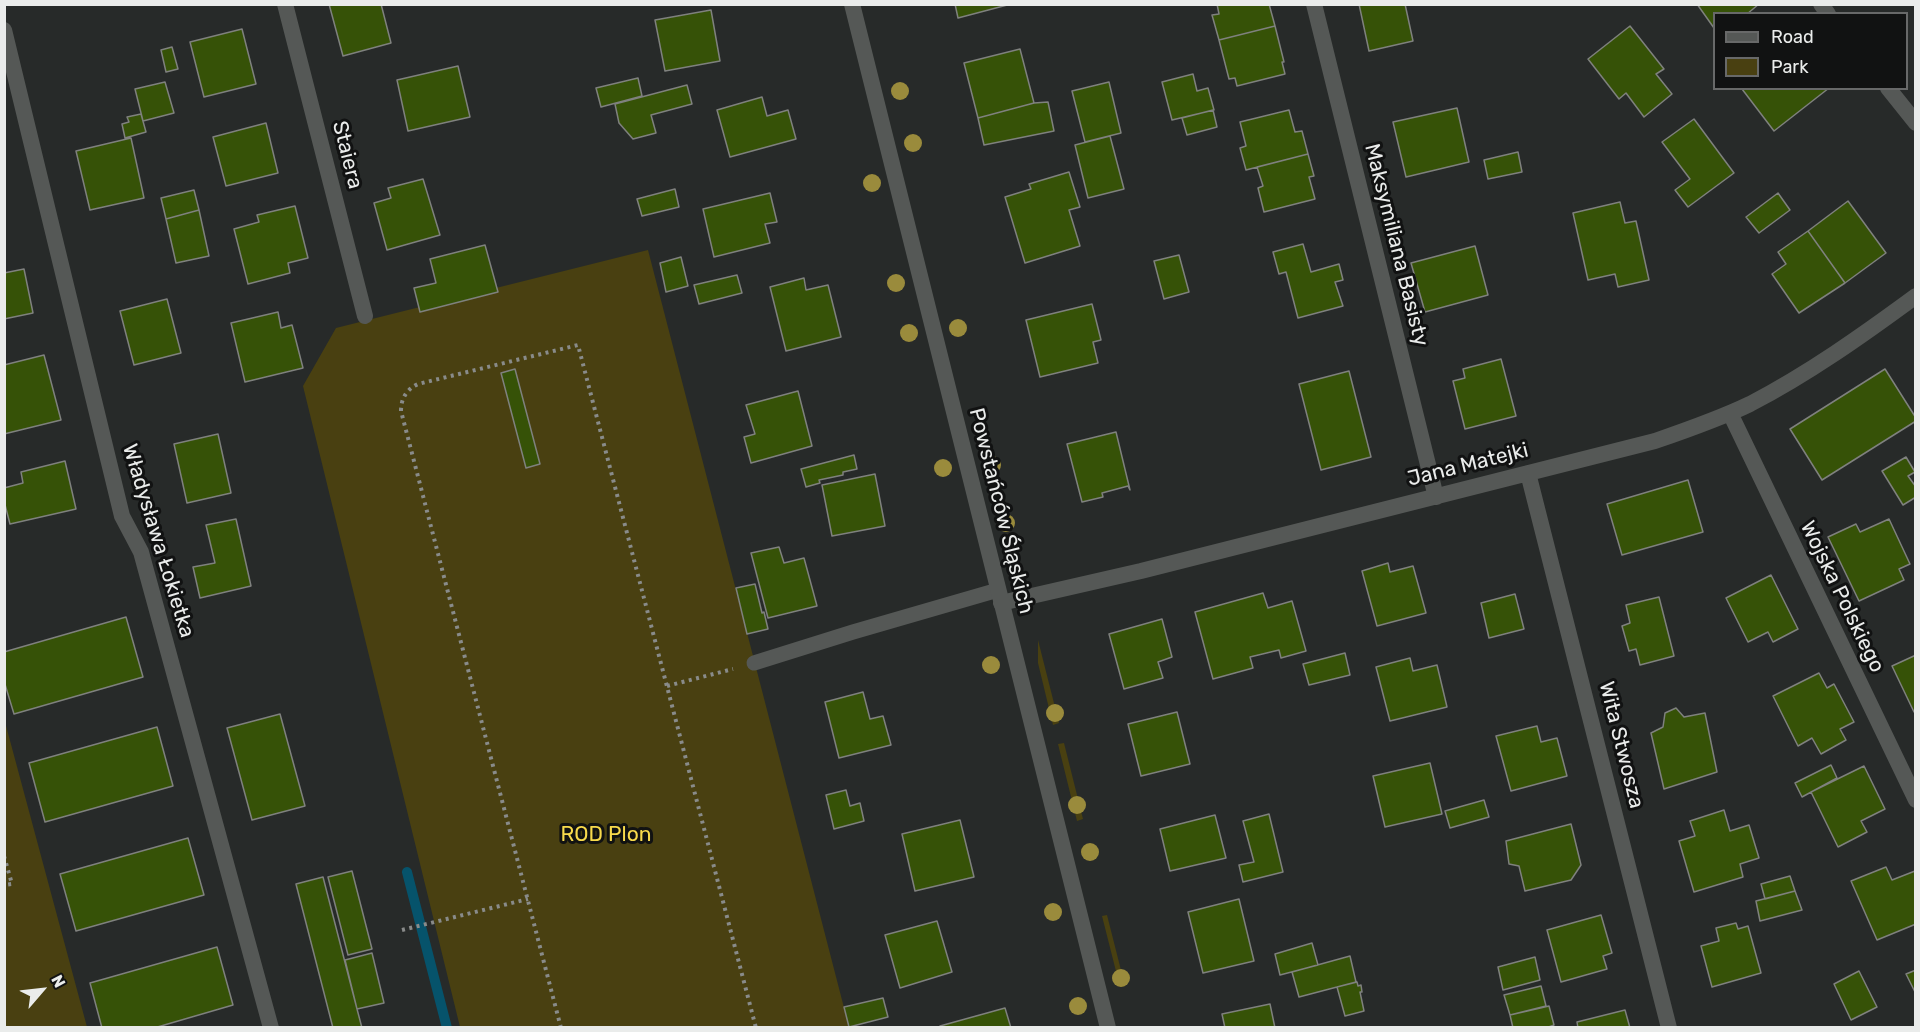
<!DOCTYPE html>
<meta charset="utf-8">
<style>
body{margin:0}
#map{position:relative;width:1920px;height:1032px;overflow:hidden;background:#272a29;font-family:Rubik,sans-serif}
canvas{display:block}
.frame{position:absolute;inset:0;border:6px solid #eaeceb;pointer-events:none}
.legend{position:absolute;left:1713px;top:12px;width:195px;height:78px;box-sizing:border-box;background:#111212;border:2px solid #686969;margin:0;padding:8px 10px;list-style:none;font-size:18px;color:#eaeceb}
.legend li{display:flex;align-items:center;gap:12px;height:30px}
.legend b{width:30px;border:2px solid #686969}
.north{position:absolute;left:12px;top:960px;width:60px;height:60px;-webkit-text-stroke:4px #111212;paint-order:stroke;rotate:62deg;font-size:16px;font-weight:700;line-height:24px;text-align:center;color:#eaeceb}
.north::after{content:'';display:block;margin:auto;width:21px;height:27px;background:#eaeceb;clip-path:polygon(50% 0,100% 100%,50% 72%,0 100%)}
</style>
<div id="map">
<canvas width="1920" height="1032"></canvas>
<div class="frame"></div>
<ul class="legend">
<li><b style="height:8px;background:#555856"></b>Road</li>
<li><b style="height:16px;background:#494011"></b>Park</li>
</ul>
<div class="north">N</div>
</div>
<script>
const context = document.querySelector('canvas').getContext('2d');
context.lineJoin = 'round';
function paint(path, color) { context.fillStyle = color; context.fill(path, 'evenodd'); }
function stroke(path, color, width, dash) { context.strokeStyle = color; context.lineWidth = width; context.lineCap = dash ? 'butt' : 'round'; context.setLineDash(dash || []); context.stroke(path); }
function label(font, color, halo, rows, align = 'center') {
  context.font = font + ' Rubik,sans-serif'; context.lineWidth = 6; context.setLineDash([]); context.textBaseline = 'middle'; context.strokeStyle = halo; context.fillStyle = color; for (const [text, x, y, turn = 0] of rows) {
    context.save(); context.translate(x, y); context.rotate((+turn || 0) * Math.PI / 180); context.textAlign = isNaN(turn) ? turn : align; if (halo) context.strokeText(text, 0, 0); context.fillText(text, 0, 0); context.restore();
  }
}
const green = new Path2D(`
 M648,250l201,777h-389l-157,-641 33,-58z
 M1038,640l21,83 -6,2 -15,-62z
 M5,722l82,305h-82z
 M1064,743l19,76 -6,2 -19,-77z
 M1107,915l18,71 -5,1 -18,-71z`);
const stream = new Path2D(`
 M407,872l40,156`);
const building = new Path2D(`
 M329,4h52l10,39 -48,13z
 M955,4h56l-53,14z
 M1217,4h52l6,22 -56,14 -7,-25 7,-1z
 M1359,4h46l8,37 -44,10z
 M1697,4h62l-12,10h-33v14z
 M711,10l9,51 -55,10 -10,-51z
 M1275,26l9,36h-2l3,12 -48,12 -2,-8 -6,1 -10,-39z
 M1630,26l34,43 -8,5 16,20 -28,23 -18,-24 -7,6 -31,-40z
 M242,29l14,55 -52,13 -14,-55z
 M172,47l6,22 -12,3 -5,-22z
 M1020,49l14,54 -56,15 -14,-55z
 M458,66l12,51 -62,14 -11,-51z
 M1193,74l4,17 11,-3 6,22 -42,10 -10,-38z
 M638,78l4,18 -41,11 -5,-19z
 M165,82l9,31 -31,8 -8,-32z
 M1109,82l12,51 -36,9 -13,-51z
 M687,85l5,19 -41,11 5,18 -23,6 -14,-16 -4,-19z
 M1743,88h86l-55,43 -32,-42z
 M762,97l5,19 21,-6 8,29 -66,18 -13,-47z
 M1048,102l6,29 -70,14 -6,-27 56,-15z
 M1457,108l12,54 -63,15 -13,-55z
 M1213,110l4,17 -30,8 -5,-17z
 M1289,110l6,22 7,-1 6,23 -62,16 -6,-22 6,-2 -6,-24z
 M141,114l5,18 -21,6 -3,-14 7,-2 -2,-5z
 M1694,119l40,54 -46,34 -13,-17 15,-11 -28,-37z
 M266,123l12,50 -52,13 -13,-49z
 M1110,136l14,53 -36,9 -13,-53z
 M131,138l13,60 -54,12 -14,-59z
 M1518,152l4,20 -34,7 -4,-19z
 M1308,154l6,22 -5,1 6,22 -51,13 -6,-24 5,-2 -6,-19z
 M1069,172l11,35 -11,3 11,36 -55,17 -20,-66 26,-8 -2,-5z
 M423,179l17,56 -53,15 -13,-47 17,-5 -3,-10z
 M675,189l4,18 -37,9 -5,-17z
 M194,190l5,20 -33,9 -5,-21z
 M770,193l7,29 -12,2 5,19 -56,14 -11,-48z
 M1778,193l12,17 -31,23 -13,-16z
 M1848,201l38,52 -41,30 -37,-52z
 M1620,202l5,21 11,-2 13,59 -31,7 -3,-13 -27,6 -15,-67z
 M295,206l13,52 -20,5 2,10 -42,11 -14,-55 25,-7 -2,-7z
 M199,210l10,46 -33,7 -10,-44z
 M1808,231l37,52 -46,30 -27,-39 14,-10 -8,-12z
 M1303,244l8,28 28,-8 4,16 -8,2 8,24 -45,12 -12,-46 -7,2 -6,-22z
 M485,245l13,47 -78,20 -6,-24 22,-5 -6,-24z
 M1475,246l13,49 -63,17 -14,-49z
 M1179,255l10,37 -25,7 -10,-38z
 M681,257l7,29 -22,6 -6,-29z
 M24,269l9,44 -29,6v-46z
 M737,275l5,18 -43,11 -5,-19z
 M804,278l2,12 22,-5 13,52 -55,14 -16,-64z
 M167,299l14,54 -47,12 -14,-54z
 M1092,304l9,36 -8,2 5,21 -58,14 -14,-57z
 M278,312l3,16 11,-3 11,43 -58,14 -14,-59z
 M44,355l17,65 -57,14v-69z
 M1501,359l15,57 -51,13 -12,-48 12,-3 -2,-9z
 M515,369l25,95 -14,4 -25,-95z
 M1885,369l31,49v3l-94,59 -32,-51z
 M1349,371l22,86 -50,13 -22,-86z
 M798,391l14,55 -61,17 -7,-26 11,-3 -9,-29z
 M1116,432l14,58 -2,-4 -26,7 1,4 -21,5 -15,-58z
 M218,434l13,59 -44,10 -13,-59z
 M854,455l3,14 -14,3v3l-24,5 1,3 -14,4 -5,-18z
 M1906,457l9,15 -7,4 8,11v10l-13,8 -21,-34z
 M65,461l11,48 -66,15 -6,-23v-13l19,-5 -2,-11z
 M875,474l10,52 -53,10 -10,-51z
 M1688,480l15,52 -81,23 -15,-51z
 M236,519l15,67 -51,12 -7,-31 22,-4 -9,-38z
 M1889,519l21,45 -11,5 5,11 -45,21 -31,-64 28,-13 4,8z
 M779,547l5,16 20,-5 13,48 -49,12 -17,-65z
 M1388,563l2,9 23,-6 13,47 -49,13 -15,-55z
 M1771,575l27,54 -25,13 -5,-10 -20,10 -22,-44z
 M755,584l7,29 2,-1 4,17 -21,5 -11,-46z
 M1263,593l5,15 24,-7 14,50 -25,7 -2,-8 -29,7 3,11 -40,11 -18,-67z
 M1515,594l9,35 -35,9 -8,-35z
 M1659,597l15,59 -34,9 -4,-16 -7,2 -7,-25 8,-3 -4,-18z
 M126,617l17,60 -129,37 -10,-33v-29z
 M1162,619l10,38 -14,5 5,16 -39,11 -15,-55z
 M1345,653l5,22 -41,10 -6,-21z
 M1916,655v56l-2,1 -22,-46z
 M1410,658l3,13 24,-6 10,42 -57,14 -14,-54z
 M1819,673l8,15 7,-4 20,38 -14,7 6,11 -25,14 -9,-16 -14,8 -25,-50z
 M863,692l7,27 13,-3 8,29 -52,13 -14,-56z
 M1676,708l8,9 21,-4 12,59 -53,17 -13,-56 12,-6 2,-14z
 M1177,712l13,52 -49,12 -13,-52z
 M280,714l25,92 -53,14 -25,-92z
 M1537,726l4,16 16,-4 10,38 -56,15 -15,-55z
 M157,727l16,59 -128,36 -16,-59z
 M1430,763l12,51 -57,13 -12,-51z
 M1831,765l6,13 -35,19 -7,-14z
 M1864,766l21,43 -24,12 6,11 -29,15 -27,-55z
 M846,790l4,16 10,-3 4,18 -30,8 -8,-34z
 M1484,800l5,17 -39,11 -5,-17z
 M1724,810l6,21 19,-6 10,33 -19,6 3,13 -49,15 -15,-51 16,-5 -5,-15z
 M1269,814l14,58 -40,10 -4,-17 15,-3 -11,-41z
 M1215,815l11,43 -56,13 -10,-42z
 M960,820l14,57 -59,14 -13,-57z
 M1571,824l10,41 -10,15 -46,11 -6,-25 -10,-2 -3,-23z
 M188,838l16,57 -128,36 -16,-57z
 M1886,867l6,13 23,-9 1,53 -39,16 -26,-59z
 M352,871l20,78 -24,6 -20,-78z
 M1790,876l5,15 -30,8 -4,-15z
 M323,877l34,132 5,19h-29l-37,-144z
 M1795,891l7,19 -42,11 -4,-20z
 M1239,899l15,62 -51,12 -15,-61z
 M1601,915l11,38 -9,3 4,13 -46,13 -14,-52z
 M937,921l15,51 -52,16 -15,-53z
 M1736,923l2,6 10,-3 13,47 -49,14 -11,-41 18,-5 -3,-13z
 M1312,943l6,22 -38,10 -5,-21z
 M217,947l16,58 -79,23h-52l-12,-45z
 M372,953l12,50 -27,6 -12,-49z
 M1350,956l6,26 -57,15 -7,-25z
 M1535,957l5,23 -37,10 -5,-23z
 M1916,970v24l-10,-20z
 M1859,971l18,36 -26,13 -17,-36z
 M1357,982l1,4 3,-1 1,7h-2l4,19 -19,5 -8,-29z
 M1541,986l5,20 -36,9 -6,-20z
 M883,998l5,19 -39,10 -5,-20z
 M1270,1004l5,24h-50l-3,-14z
 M1549,1006l5,19 -8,3h-33l-3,-13z
 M1005,1008l6,20h-70l-1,-2z
 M1625,1010l5,18h-52l-1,-6z`);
const path = new Path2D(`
 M667,686l66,-17
 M4,856l8,28 -8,1
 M402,930l126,-31
 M561,1028l-160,-617c0,-13 6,-22 17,-27l160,-39 178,683`);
const service = new Path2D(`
 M754,663l99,-31 145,-42`);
const minor = new Path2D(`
 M285,4l80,312
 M1314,4l122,493
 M1821,4l7,10
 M4,30l118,486 19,36 130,476
 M1888,88l28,35
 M1730,413l186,387
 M1528,473l141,555
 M1001,603l140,-32 514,-130c32,-11 64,-22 95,-37 58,-30 113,-69 166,-108`);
const tertiary = new Path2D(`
 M852,4l256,1024`);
const trees = [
 [900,91],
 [913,143],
 [872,183],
 [896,283],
 [958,328],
 [909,333],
 [992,465],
 [943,468],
 [1006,523],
 [991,665],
 [1055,713],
 [1077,805],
 [1090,852],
 [1053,912],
 [1121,978],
 [1078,1006]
];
const streetNames = [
 ["Staiera",347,155,76],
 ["Maksymiliana Basisty",1396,245,76],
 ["Jana Matejki",1468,465,-14],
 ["Powstańców Śląskich",1001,511,76],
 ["Władysława Łokietka",158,541,73],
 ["Wojska Polskiego",1842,597,64],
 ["Wita Stwosza",1621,745,76]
];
const parkNames = [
 ["ROD Plon",606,835]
];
paint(green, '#494011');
stroke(stream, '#06536b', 10);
paint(building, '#365207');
stroke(building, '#7f817e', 1.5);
stroke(path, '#898b8a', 4, [3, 4.5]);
stroke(service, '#555856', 15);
stroke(minor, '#555856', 16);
stroke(tertiary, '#555856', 16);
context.fillStyle = '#9a8b3c';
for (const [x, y] of trees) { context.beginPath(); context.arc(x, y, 9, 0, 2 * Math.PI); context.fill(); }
label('21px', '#eaeceb', '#111212', streetNames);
label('21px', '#f8da4c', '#111212', parkNames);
</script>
